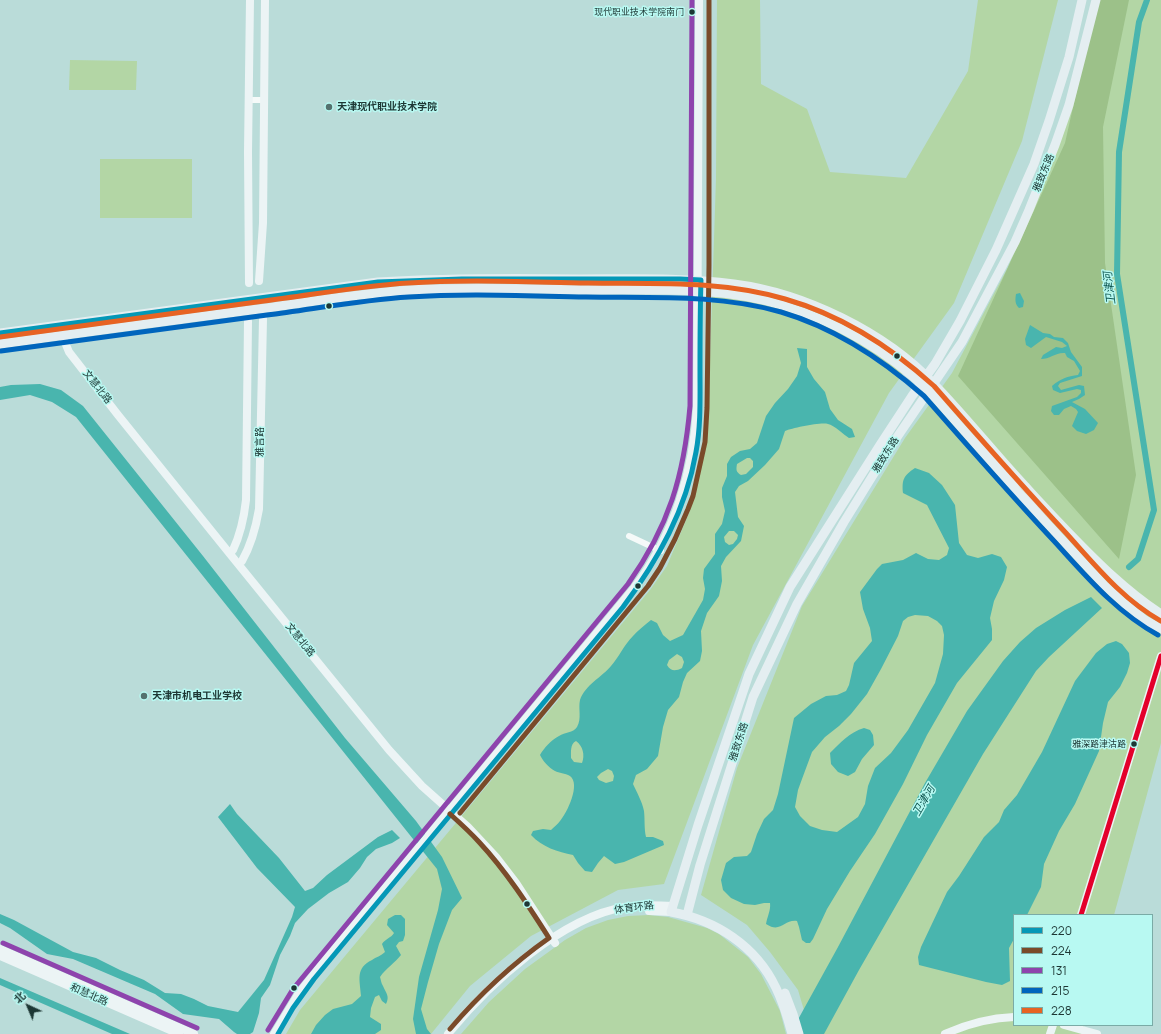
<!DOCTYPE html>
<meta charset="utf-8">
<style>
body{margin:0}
#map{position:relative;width:1161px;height:1034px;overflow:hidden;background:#badcd9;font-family:Manrope,"Noto Sans SC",sans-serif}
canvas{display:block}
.legend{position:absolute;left:1013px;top:914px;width:140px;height:112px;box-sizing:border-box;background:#b8f9f2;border:1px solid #7aaba6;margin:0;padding:5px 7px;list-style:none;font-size:12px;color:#1d3734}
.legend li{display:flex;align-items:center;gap:8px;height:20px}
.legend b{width:20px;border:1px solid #7aaba6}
.north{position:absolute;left:8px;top:986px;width:40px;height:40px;-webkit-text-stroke:3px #b8f9f2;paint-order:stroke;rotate:316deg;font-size:11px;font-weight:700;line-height:16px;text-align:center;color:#1d3734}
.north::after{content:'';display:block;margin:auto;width:14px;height:18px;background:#1d3734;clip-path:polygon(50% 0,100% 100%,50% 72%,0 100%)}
</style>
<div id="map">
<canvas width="1161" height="1034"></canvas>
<ul class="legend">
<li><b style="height:5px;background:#0498b7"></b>220</li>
<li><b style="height:5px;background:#7a4b2a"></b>224</li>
<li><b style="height:5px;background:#8e44ad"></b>131</li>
<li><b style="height:5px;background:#0065bd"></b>215</li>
<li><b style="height:5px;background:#e76323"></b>228</li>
</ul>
<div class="north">北</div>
</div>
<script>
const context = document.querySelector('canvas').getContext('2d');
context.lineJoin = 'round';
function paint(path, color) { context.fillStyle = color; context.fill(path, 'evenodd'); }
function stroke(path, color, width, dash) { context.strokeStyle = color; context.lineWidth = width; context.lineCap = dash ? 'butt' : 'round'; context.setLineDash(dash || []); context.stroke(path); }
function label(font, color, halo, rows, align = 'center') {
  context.font = font + ' Manrope,"Noto Sans SC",sans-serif'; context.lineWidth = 3; context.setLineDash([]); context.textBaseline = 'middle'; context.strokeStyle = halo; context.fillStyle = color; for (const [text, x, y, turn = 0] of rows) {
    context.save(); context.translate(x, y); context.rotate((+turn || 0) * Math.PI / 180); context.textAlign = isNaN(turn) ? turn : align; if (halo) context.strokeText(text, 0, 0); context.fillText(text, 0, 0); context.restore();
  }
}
const green = new Path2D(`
 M717,0h43l1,84 46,25 23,63 76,6 62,-107 10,-71h80l-36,141 -68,162 -65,90 -136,252 -89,239 -46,6 -87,46 -61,50 -39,48h-145l14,-24 350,-420 17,-24 22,-53 15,-63 4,-31 8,-240z
 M1108,0h53v743l-47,172h-100v110h70l-2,9h-271l-13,-44 -28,-38 -23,-27 -46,-30 36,-127 65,-162 103,-168 47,-65 56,-106 54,-130z
 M70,60l67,1 -1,29h-67z
 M100,159h92v59h-92z
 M649,915l19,2 39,11 12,6 29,23 13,17 19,37 6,23h-325l28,-32 36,-33 40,-29 21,-12 22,-8 20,-4z`);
const forest = new Path2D(`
 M1097,0h32l-26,127 2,136 31,212 -17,84 -161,-183 107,-233z`);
const water = new Path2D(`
 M1020,293l4,8 -1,6 -4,1c-4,-4 -4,-8 -3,-14z
 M1030,325l13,8 7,1 4,3 9,1 5,5 3,9 11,15v9l-22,7 -2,3 3,4 18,-5 5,1 1,9 -6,4 -7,3 13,7 13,14 -4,7 -8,4 -9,-3 -5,-5 6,-14 -2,-3 -5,-3 -7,3 -5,6h-5l-3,-4 1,-5 25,-9 4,-4v-3l-4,-1 -17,4 -7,-3 -1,-4c8,-7 16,-10 26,-11l2,-4 -6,-10 -7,-4 -2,-4c-9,-1 -15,6 -24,6l2,-4 13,-8 6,1 5,-2 -5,-4 -16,-5 -15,11 -5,-3 -1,-6z
 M797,348l10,1v18l7,12 11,13 5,17 8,11 14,9 3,8 -6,1c-5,-3 -15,-13 -21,-14 -8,-2 -35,4 -43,7l-6,18 -14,16 -17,16 -9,5 -4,6 3,25 6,9 -3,15 -15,16 -5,9 1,15 -3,15 -12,17 -6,18 1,20 -2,10 -13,12 -4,9 -4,15 -11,13 -5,17 -5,29 -11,13 -11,6 -3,9c4,9 9,17 11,27 1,9 0,17 2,26h7l10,4 1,4 -40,17 -9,2 -11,-8 -6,7 -6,9 -7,-1 -7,-8 -5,-8c-15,-3 -31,-8 -42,-20l2,-4 10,-2 8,1c3,-3 7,-6 9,-9 7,-8 21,-37 10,-45 -5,-3 -11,-3 -15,-5 -7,-4 -12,-10 -15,-16 4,-7 11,-15 19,-19 6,-4 14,-3 18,-9 5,-8 1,-19 3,-27 5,-15 22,-23 31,-34 8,-9 13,-21 22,-30 5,-6 12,-11 18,-16l6,3 6,12 7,6 13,-6 20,-35 2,-11 -2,-11 1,-9 11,-15v-20l7,-10 3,-13 -3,-14v-9l5,-12v-12l4,-7 9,-6 10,-2 7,-6 9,-27 9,-13 13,-14 9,-13 4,-13zM747,458h3l3,3v6l-7,7 -5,1c-5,-3 -5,-5 -4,-11zM729,531h5l4,4 -1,4 -4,5 -4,1 -4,-3 -1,-5zM677,654l5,3 2,5 -2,6c-6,3 -11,4 -15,-3l2,-5zM576,741c7,5 9,14 6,22l-8,-1 -3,-4c0,-6 -1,-14 5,-17zM608,769l4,2 2,5 -1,5 -7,2 -7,-3 -2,-3 4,-4z
 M40,384l21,6 22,16 120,150 142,182 71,83 26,36 20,41 -10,12 -13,34 -11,38 -7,27 6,20 4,5h-15l-3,-15 6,-42 19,-67 4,-21 -5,-20 -361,-452 -24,-15 -22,-7 -30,5v-13l11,-2z
 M915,468l14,5 13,12 13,20 4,38 8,12 11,3 14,-4 9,3 6,10 -3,13 -10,21 -4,17 2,11v11l-35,43 -30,52 -24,49 -28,50 -25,37 -23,38 -14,30 -3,4h-4l-4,-3 -3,-13 -2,-6c-13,-2 -16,13 -31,3 1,-7 5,-14 4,-21h-6l-9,2 -11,-1 -13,-6 -8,-8 -2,-10 5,-17 8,-6 13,-1 4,-4 6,-18 7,-15 9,-9 5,-16 16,-76 17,-14 15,-8 11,-1 9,-4 3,-6 5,-22 18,-22 -2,-13 -7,-19 -3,-17 17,-23 5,-5 21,-4 13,-7 12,6 11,1 8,-5 2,-7 -22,-43 -24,-12c-1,-13 0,-17 12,-25zM915,615l13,1 9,5 5,5 2,9 -1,19 -8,29 -27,47 -17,23 -16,15 -7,18 -3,18 -7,13 -21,15 -15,-2 -12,-4 -10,-10 -5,-9 3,-17 4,-11 10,-27 13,-15 14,-11 12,-12 16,-20 14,-25 17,-33 5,-15 5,-4z
 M1091,597l11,11 -53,49 -13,14 -53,83 -124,216 -35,64h-34l48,-87 87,-164 42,-72 36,-50 17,-19 16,-14 29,-18z
 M1116,641l6,3 7,9 1,10 -3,10 -7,14 -12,15 -5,21 -4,28 -24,53 -16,27 -15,33 -3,23 -14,28h-13v24l-5,9 1,33 -8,4 -16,-3 -67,-17 -1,-8 3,-10 26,-55 12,-16 25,-39 15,-15 5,-12 13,-15 25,-43 33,-71 21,-28 11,-9z
 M864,728l6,2 3,5 1,10 -12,14 -7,13 -7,4 -10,-4 -7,-8 -1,-11c10,-10 20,-21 34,-25z
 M230,804l7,10 42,44 26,33 8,-3 14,-13 51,-38 14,-7 8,8 -8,5 -16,6 -9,8 -7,11 -12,14 -19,11 -21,16 -13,14 -5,13 -10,19 -10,30 -9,13 -2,15 -6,19 -3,2h-13l-3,-2 -15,-13 -36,-5 -28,-20 -82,-35 -26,-5 -37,-26 -10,-5v-9l14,6 59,32 23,6 24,12 24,10 21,13 16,1 13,5 14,7 30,6 26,-32 28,-63 3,-10 -38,-39 -39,-51z
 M395,915h6l4,4v16l-2,6 -4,1 -3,4 5,9c-6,8 -15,13 -21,22 1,3 1,6 3,9 3,7 7,10 3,18l-4,-3 -3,-6 -4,2 -4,11 -1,9 11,7v6l-6,4h-64l5,-9 9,-10 8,-6 19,-5 9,-8c-1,-16 -6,-28 11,-36 4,-3 9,-4 13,-8l-3,-8c3,-5 9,-6 12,-11l-7,-8 1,-6z
 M0,978l130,56h-18l-112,-49z`);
const canal = new Path2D(`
 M1129,567l9,-8 16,-49 -37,-236 2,-122 20,-130 8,-22`);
const street = new Path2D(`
 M249,100h15
 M629,536l32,15`);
const secondary = new Path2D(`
 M259,281l4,-58 2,-223
 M249,283l-1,-131 2,-152
 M63,324l1,16 5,12 49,63 112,139 159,196 33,36 46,41 28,30 20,26 39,60
 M233,550c8,-17 11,-32 13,-50l2,-179
 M242,561c9,-16 14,-34 17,-52l4,-190
 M649,911l22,1
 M1081,915l80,-259
 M0,949l194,85
 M0,956l179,78
 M1064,1025l33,9
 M274,1034l25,-41 23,-29 312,-376c40,-53 60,-117 63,-182l2,-406
 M448,1034c40,-49 113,-117 177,-127 16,-3 32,-2 48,-1
 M945,1034c22,-10 44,-16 69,-17
 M1050,1034l3,-9`);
const primary = new Path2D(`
 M0,333l378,-51c67,-4 134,-4 201,-3 51,0 103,-2 155,5 70,9 151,48 200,100 32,33 60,69 91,102 14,16 29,31 44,47 29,30 57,58 92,81
 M0,344c89,-12 178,-25 267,-36 48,-7 96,-15 144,-18 59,-3 119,-1 178,0 65,0 133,-4 196,16 54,17 103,46 144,85l89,101 86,93 21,19 20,16 16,9
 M687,915l13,-50 53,-168 44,-93 47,-82 47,-76 71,-104 53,-100 14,-32 26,-65 14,-40 27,-105
 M785,993l8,21 6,20
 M792,1034c-4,-15 -9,-32 -16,-46 -20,-42 -60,-68 -105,-76l27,-87 51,-151 41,-87 90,-142 32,-49 23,-32 25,-43 36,-71 38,-86 15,-43 20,-64 13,-57`);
const bus1 = new Path2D(`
 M0,333l378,-51 84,-3h218l21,1c-1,30 -1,61 -1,91 0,27 1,54 -4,81 -10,58 -38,108 -73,155l-309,372 -21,29 -15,26`);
const bus2 = new Path2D(`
 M460,813l188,-227 12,-18 15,-29 13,-30 5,-13 12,-54 2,-34 2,-143v-265
 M450,1029c29,-34 62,-65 99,-91 -21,-33 -43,-67 -70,-96 -9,-10 -19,-19 -29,-28`);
const bus3 = new Path2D(`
 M3,943l194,85
 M268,1030l25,-41 24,-29 311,-376c41,-58 56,-108 62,-178l2,-406`);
const bus4 = new Path2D(`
 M1,351c88,-12 177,-24 266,-36 47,-6 94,-15 142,-18 59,-4 118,-1 177,0 66,1 131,-3 195,15 54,16 101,47 143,84 43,49 86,98 130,145 32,35 62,71 104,94`);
const bus5 = new Path2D(`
 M0,337c88,-12 176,-24 264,-36 48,-6 96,-15 144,-18 60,-4 120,-1 180,0 66,1 132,-3 197,16 56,16 106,48 149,87 44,50 87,99 132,147 29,32 57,67 95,88`);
const bus6 = new Path2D(`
 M1081,915l80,-259`);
const markers = [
 [692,12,3.5,"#1d3734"],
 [329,107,4,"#54716e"],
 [329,306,3.5,"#1d3734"],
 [897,356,3.5,"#1d3734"],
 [638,586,3.5,"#1d3734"],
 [144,696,4,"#54716e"],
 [1134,744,3.5,"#1d3734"],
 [527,904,3.5,"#1d3734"],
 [294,988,3.5,"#1d3734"]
];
const busNames = [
 ["现代职业技术学院南门",684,12],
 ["雅深路津沽路",1126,744]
];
const poiNames = [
 ["天津现代职业技术学院",337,107],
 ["天津市机电工业学校",152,696]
];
const streetNames = [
 ["雅致东路",1044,173,-68],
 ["文慧北路",97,387,52],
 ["雅言路",260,442,-90],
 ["雅致东路",886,455,-58],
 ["文慧北路",300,640,51],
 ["雅致东路",739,742,-72],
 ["体育环路",634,908,-7],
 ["和慧北路",89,995,24]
];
const waterNames = [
 ["卫津河",1110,288,-97],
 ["卫津河",924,801,-60]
];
paint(green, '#b3d6a5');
paint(forest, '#9cc189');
paint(water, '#49b5ae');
stroke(canal, '#49b5ae', 6);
stroke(street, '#f5faf9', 6);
stroke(secondary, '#ecf4f5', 8);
stroke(primary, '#e4eef1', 9);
stroke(bus1, '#0498b7', 5);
stroke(bus2, '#7a4b2a', 5);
stroke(bus3, '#8e44ad', 5);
stroke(bus4, '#0065bd', 5);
stroke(bus5, '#e76323', 5);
stroke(bus6, '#e4002b', 5);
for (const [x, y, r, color] of markers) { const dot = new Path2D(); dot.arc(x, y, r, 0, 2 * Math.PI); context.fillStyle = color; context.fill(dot); stroke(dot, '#b8f9f2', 1.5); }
label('9px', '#1d3734', '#b8f9f2', busNames, 'right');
label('bold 10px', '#1d3734', '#b8f9f2', poiNames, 'left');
label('10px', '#1d3734', '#b8f9f2', streetNames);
label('italic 11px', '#0e5650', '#b8f9f2', waterNames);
</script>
